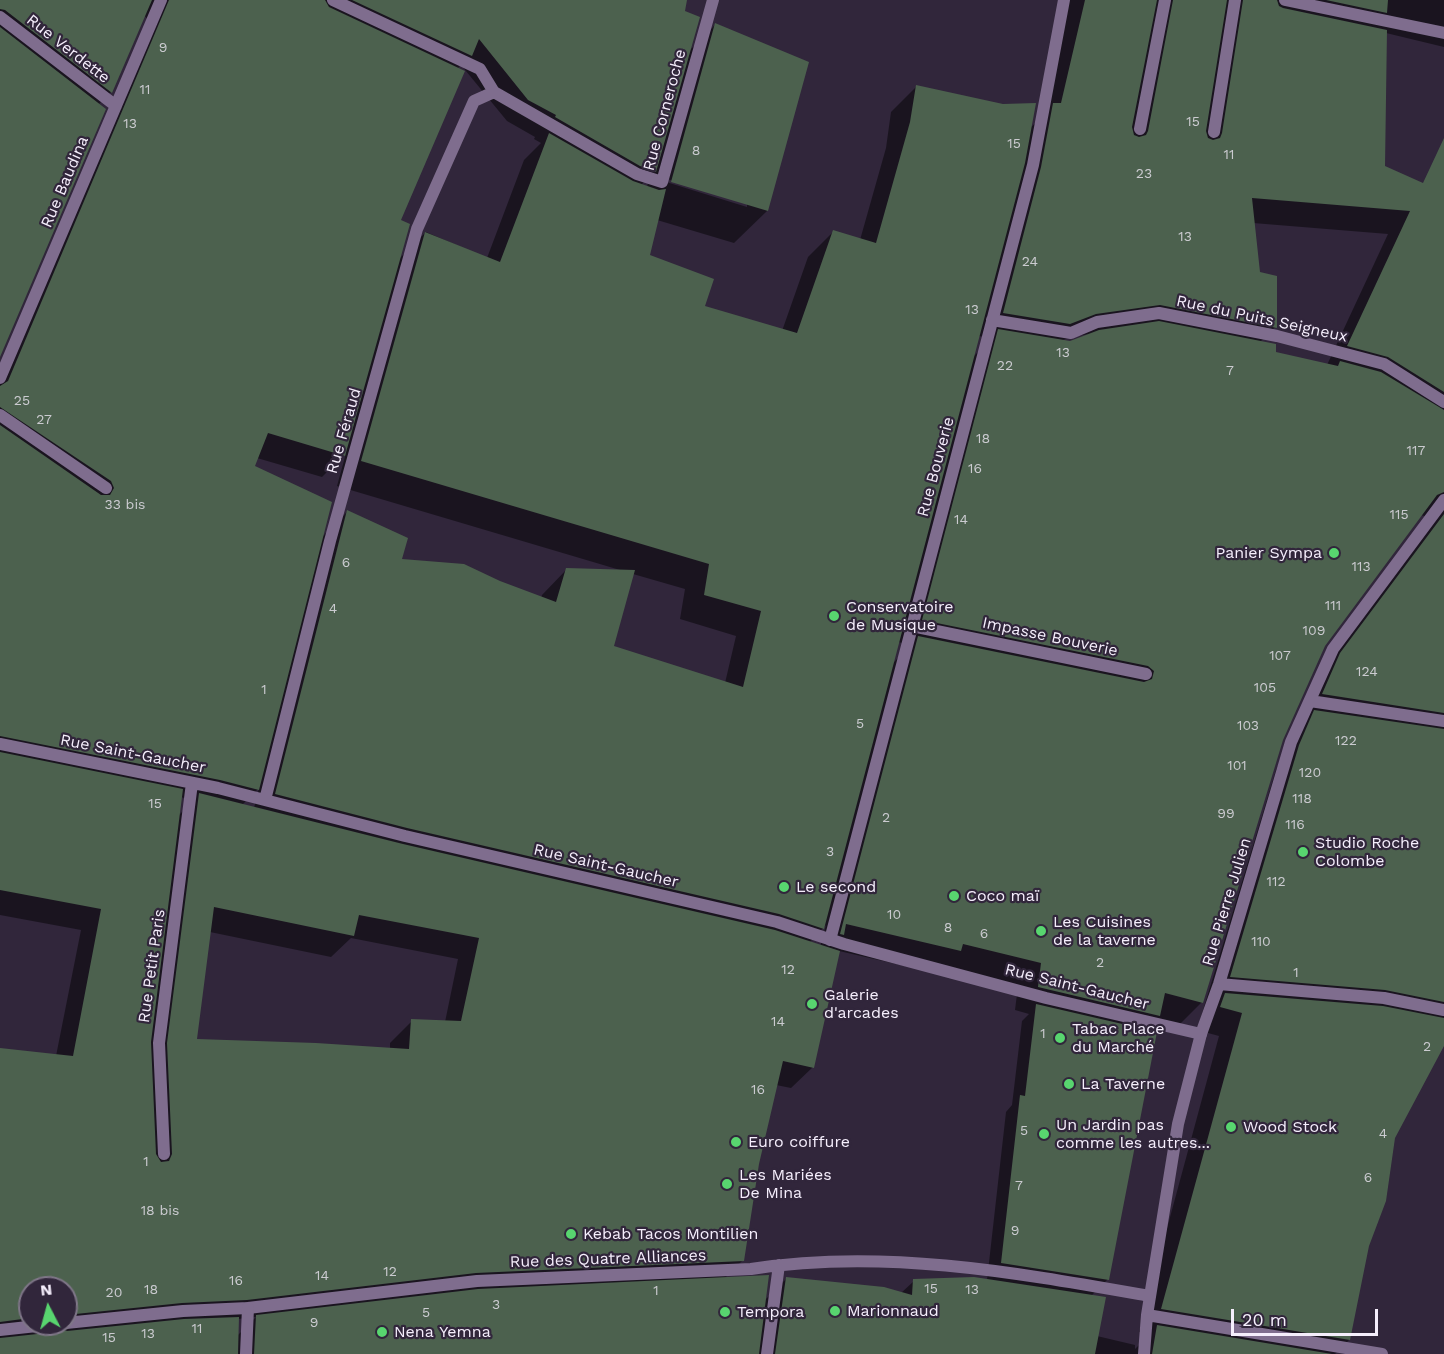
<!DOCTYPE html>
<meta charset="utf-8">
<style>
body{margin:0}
#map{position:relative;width:1444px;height:1354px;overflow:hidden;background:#31263b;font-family:"Work Sans",sans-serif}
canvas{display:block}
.north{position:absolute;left:18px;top:1276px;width:60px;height:60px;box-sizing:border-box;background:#31263b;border:2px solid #7f7688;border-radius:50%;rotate:354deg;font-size:16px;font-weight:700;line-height:24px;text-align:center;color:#f5eefc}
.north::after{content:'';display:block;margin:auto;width:21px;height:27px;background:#58d56f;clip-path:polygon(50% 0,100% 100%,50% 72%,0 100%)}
.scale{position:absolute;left:1231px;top:1309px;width:147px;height:27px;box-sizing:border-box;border:3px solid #f5eefc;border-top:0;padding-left:8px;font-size:18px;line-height:21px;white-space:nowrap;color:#f5eefc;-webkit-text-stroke:4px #31263b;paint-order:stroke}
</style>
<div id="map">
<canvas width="1444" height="1354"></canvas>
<div class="north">N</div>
<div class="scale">20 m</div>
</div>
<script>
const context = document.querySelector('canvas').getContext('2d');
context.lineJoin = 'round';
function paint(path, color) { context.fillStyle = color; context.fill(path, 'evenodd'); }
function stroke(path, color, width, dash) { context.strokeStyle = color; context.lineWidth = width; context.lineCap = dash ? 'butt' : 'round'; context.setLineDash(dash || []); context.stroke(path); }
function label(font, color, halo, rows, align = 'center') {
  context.font = font + ' "Work Sans",sans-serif'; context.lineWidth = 4.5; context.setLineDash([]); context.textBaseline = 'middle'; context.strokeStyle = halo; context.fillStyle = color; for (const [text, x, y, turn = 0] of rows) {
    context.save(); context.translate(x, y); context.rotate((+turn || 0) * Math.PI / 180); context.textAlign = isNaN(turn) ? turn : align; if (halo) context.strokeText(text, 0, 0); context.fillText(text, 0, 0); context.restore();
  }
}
const shadow = new Path2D(`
 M0,0h686l-2,12 4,40 27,-27 52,186 -33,32 -77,-23 -9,36 55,51 79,24 26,-74 25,-25 27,8 26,-92 5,-36 25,-25 114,41 11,-10 27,-118h376v47l-58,-14 -3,134 60,26 1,-3v853l-51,95 -26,107 -18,95 -14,14h-1335v-304l56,6 25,-126 -81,-15v-542l148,-353 -4,-5 -33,77 -13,13 -98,250zM461,65l46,56 28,16 -1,2 7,4 -17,17 -37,98 -61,-26 -27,27v-38l58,-152zM650,176l-3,11 -6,-2zM664,178l83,25v4l-84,-26zM1253,223l135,11 -61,131 -52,-12 -16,-10 16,-16 -16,-53zM1089,334l-19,9 -10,-2 11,-4zM978,336l14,2 -20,20zM346,453l-9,33 283,84 -53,-1 -25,26 -1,3 -41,-15 -100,-23 -52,-49 -26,26 -69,-70 4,-9 65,19zM1420,515l5,1 -108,162 -41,92 -79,260 22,6 -80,296 11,2 -15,15v-4l-38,-9 -6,-40 16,-16 37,-249 11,-12 24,6 23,-23 80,-263 42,-94zM633,574l52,15 -5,30 56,17 -11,47 -113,-36zM898,642l13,3 -19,19zM259,788l-5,20 -12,-3zM180,797l14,3 -16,16zM826,925l-6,22 -11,-4zM210,932l121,25 20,-19 107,21 -13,63 -33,-1 -22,22v7l-195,-9zM839,951l97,22 82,13 -3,24 14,4 -7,7 -10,84 -6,7 -19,168 -73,1 -13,12 -115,-14 -22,22 -40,-22 19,-19 15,-96 18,-79 15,3 22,-21zM30,1288h36v36h-36zM256,1317l-19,19 1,-17z`);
const building = new Path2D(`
 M0,0h152l-40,93 -107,-83 -5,-1z
 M169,0h156l4,7 136,64 -64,149 9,4 -65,232 -77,-23 -13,33 77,36 -73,288 -39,-10 -220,-44v-311l101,70h9l4,-7 -3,-7 -111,-74v-21l8,-5z
 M352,0h335l-2,11 15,6 -44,155 -16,-6 -85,-49 1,-2 -28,-15 -49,-61 -7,17z
 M1085,0h72l-25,127 2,8 5,2 7,-2 2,-4 25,-131h54l-21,131 2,7 5,2 7,-2 2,-5 21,-133h34l2,6 4,2 104,22 -2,136 38,17 21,-45v254l-56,-35 -41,-11 63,-135 -158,-13 8,74 17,4v52l-117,-23 -64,9 -26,10 -67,-11 38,-146 12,-64h8z
 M1326,0h62l-1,13z
 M715,23l94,39 -41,149 -97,-29z
 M0,27l106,82 -106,248z
 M916,85l87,19 33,-1 -11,60 -201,766 -45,-15 -372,-86 -132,-34 72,-284 61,28 -6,21 62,5 36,17 56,21 10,-34 69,2 -21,76 129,41 18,-76 -57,-16 5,-31 -348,-103 64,-229 75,30 49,-129 84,48 26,9 7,-1 -16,66 64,24 -9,27 92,27 36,-103 43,13 34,-121z
 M1159,321l117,23v8l62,14 2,-5 41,11 63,38v82l-7,3 -112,151 -42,94 -80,263 -38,-10 -5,23 -122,-29 3,-24 -78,-19 -2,7 -115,-27 -2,11 -4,-1 78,-298 226,46 8,-3 2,-8 -6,-5 -226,-46 76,-291 72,12 29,-11z
 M1444,514v199l-122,-19 18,-41z
 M1314,710l130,19v273l-59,-12 -155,-13 69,-232z
 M0,752l183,37 -32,253 5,112 5,8 8,-1 3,-7 -5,-111 32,-250 204,51 372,86 65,21 -26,117 -31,-7 -24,103 -15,97 -268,12 -229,27 -65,3 -116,12v-27h-36v30l-30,4v-274l73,8 28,-147 -101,-19zM214,907l140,29 5,-21 120,23 -18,83 -50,-2 -2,30 -93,-6 -119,-4z
 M1225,993l158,13 61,12v28l-49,92 -9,63 -17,45 -19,94 -189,-31 81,-296 -22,-6z
 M1036,1004l121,28 -48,248 -108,-17 19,-168 5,1z
 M769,1275l-10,79h-505l2,-39 222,-26z
 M786,1277l98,10 28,8 1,-16 61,-2 132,20 -11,57h-320z
 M239,1317l-1,37h-238v-16l56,-6 5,-3 6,2 117,-12z
 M1157,1325l175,29h-180z`);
const service = new Path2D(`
 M912,626l234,48`);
const pedestrian = new Path2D(`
 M1147,1315l235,39
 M66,1323l117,-12 65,-3 229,-27 274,-12c133,-21 268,4 399,27
 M0,1330l55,-6
 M767,1354l12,-89
 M1144,1354l3,-39 31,-191 23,-90`);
const minor = new Path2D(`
 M333,0l147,69 14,23 143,82 25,8 51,-182
 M1285,0l159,33
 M0,17l116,89
 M1140,129l25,-129
 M1214,132l21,-132
 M992,320l79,13 26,-11 62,-9 118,23 107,28 60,38
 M0,378l161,-378
 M0,415l106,73
 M1310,701l134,20
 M0,744l218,44 187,48 372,86 67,22 202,54 155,36 18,-50 72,-242 42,-93 111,-149
 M265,800l65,-259 87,-312 57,-128 20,-9
 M830,940l203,-775 31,-165
 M1219,984l165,14 60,12
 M164,1154l-5,-111 33,-260
 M246,1354l2,-46`);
const markers = [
 [1334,553,6,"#58d56f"],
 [834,616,6,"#58d56f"],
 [1303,852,6,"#58d56f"],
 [784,887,6,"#58d56f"],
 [954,896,6,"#58d56f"],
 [1041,931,6,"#58d56f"],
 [812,1004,6,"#58d56f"],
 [1060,1038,6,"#58d56f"],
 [1069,1084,6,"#58d56f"],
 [1231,1127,6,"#58d56f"],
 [1044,1134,6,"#58d56f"],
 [736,1142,6,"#58d56f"],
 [727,1184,6,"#58d56f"],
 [571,1234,6,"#58d56f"],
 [835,1311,6,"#58d56f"],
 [725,1312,6,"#58d56f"],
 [382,1332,6,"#58d56f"]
];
const numberNames = [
 ["9",163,48],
 ["11",145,90],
 ["15",1193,122],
 ["13",130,124],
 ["15",1014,144],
 ["8",696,151],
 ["11",1229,155],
 ["23",1144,174],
 ["13",1185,237],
 ["24",1030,262],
 ["13",972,310],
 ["13",1063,353],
 ["22",1005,366],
 ["7",1230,371],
 ["25",22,401],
 ["27",44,420],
 ["18",983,439],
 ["117",1416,451],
 ["16",975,469],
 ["33 bis",125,505],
 ["115",1399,515],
 ["14",961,520],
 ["6",346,563],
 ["113",1361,567],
 ["111",1333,606],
 ["4",333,609],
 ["109",1314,631],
 ["107",1280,656],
 ["124",1367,672],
 ["105",1265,688],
 ["1",264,690],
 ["5",860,724],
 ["103",1248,726],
 ["122",1346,741],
 ["101",1237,766],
 ["120",1310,773],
 ["118",1302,799],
 ["15",155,804],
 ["99",1226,814],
 ["2",886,818],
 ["116",1295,825],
 ["3",830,852],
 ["112",1276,882],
 ["10",894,915],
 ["8",948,928],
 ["6",984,934],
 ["110",1261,942],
 ["2",1100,963],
 ["12",788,970],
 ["1",1296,973],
 ["14",778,1022],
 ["1",1043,1034],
 ["2",1427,1047],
 ["16",758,1090],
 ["5",1024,1131],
 ["4",1383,1134],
 ["1",146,1162],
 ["6",1368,1178],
 ["7",1019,1186],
 ["18 bis",160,1211],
 ["9",1015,1231],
 ["12",390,1272],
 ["14",322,1276],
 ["16",236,1281],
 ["15",931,1289],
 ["18",151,1290],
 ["13",972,1290],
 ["1",656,1291],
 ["20",114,1293],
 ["3",496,1305],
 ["5",426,1313],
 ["9",314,1323],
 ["11",197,1329],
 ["13",148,1334],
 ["15",109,1338]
];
const streetNames = [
 ["Rue Verdette",68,49,38],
 ["Rue Corneroche",665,110,-75],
 ["Rue Baudina",65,182,-67],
 ["Rue du Puits Seigneux",1262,319,12],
 ["Rue Féraud",344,431,-74],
 ["Rue Bouverie",936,467,-75],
 ["Impasse Bouverie",1050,637,12],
 ["Rue Saint-Gaucher",133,754,11],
 ["Rue Saint-Gaucher",606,866,13],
 ["Rue Pierre Julien",1227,902,-73],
 ["Rue Petit Paris",152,966,-82],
 ["Rue Saint-Gaucher",1077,987,14],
 ["Rue des Quatre Alliances",608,1259,-2]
];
const poiNames = [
 ["Panier Sympa",1322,553,"right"],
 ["Conservatoire",846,607],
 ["de Musique",846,625],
 ["Studio Roche",1315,843],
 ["Colombe",1315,861],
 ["Le second",796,887],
 ["Coco maï",966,896],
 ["Les Cuisines",1053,922],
 ["de la taverne",1053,940],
 ["Galerie",824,995],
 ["d'arcades",824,1013],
 ["Tabac Place",1072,1029],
 ["du Marché",1072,1047],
 ["La Taverne",1081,1084],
 ["Un Jardin pas",1056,1125],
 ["comme les autres...",1056,1143],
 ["Wood Stock",1243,1127],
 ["Euro coiffure",748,1142],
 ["Les Mariées",739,1175],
 ["De Mina",739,1193],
 ["Kebab Tacos Montilien",583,1234],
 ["Marionnaud",847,1311],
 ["Tempora",737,1312],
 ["Nena Yemna",394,1332]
];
paint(shadow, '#0007');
paint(building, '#4c614e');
stroke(service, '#7f6d8e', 12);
stroke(pedestrian, '#7f6d8e', 12);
stroke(minor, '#7f6d8e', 12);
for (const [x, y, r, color] of markers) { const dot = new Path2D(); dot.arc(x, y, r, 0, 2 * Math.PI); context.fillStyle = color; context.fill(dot); stroke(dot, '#31263b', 2); }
label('14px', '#cbcbd0', null, numberNames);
label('16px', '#f5eefc', '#31263b', streetNames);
label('16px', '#f5eefc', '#31263b', poiNames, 'left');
</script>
